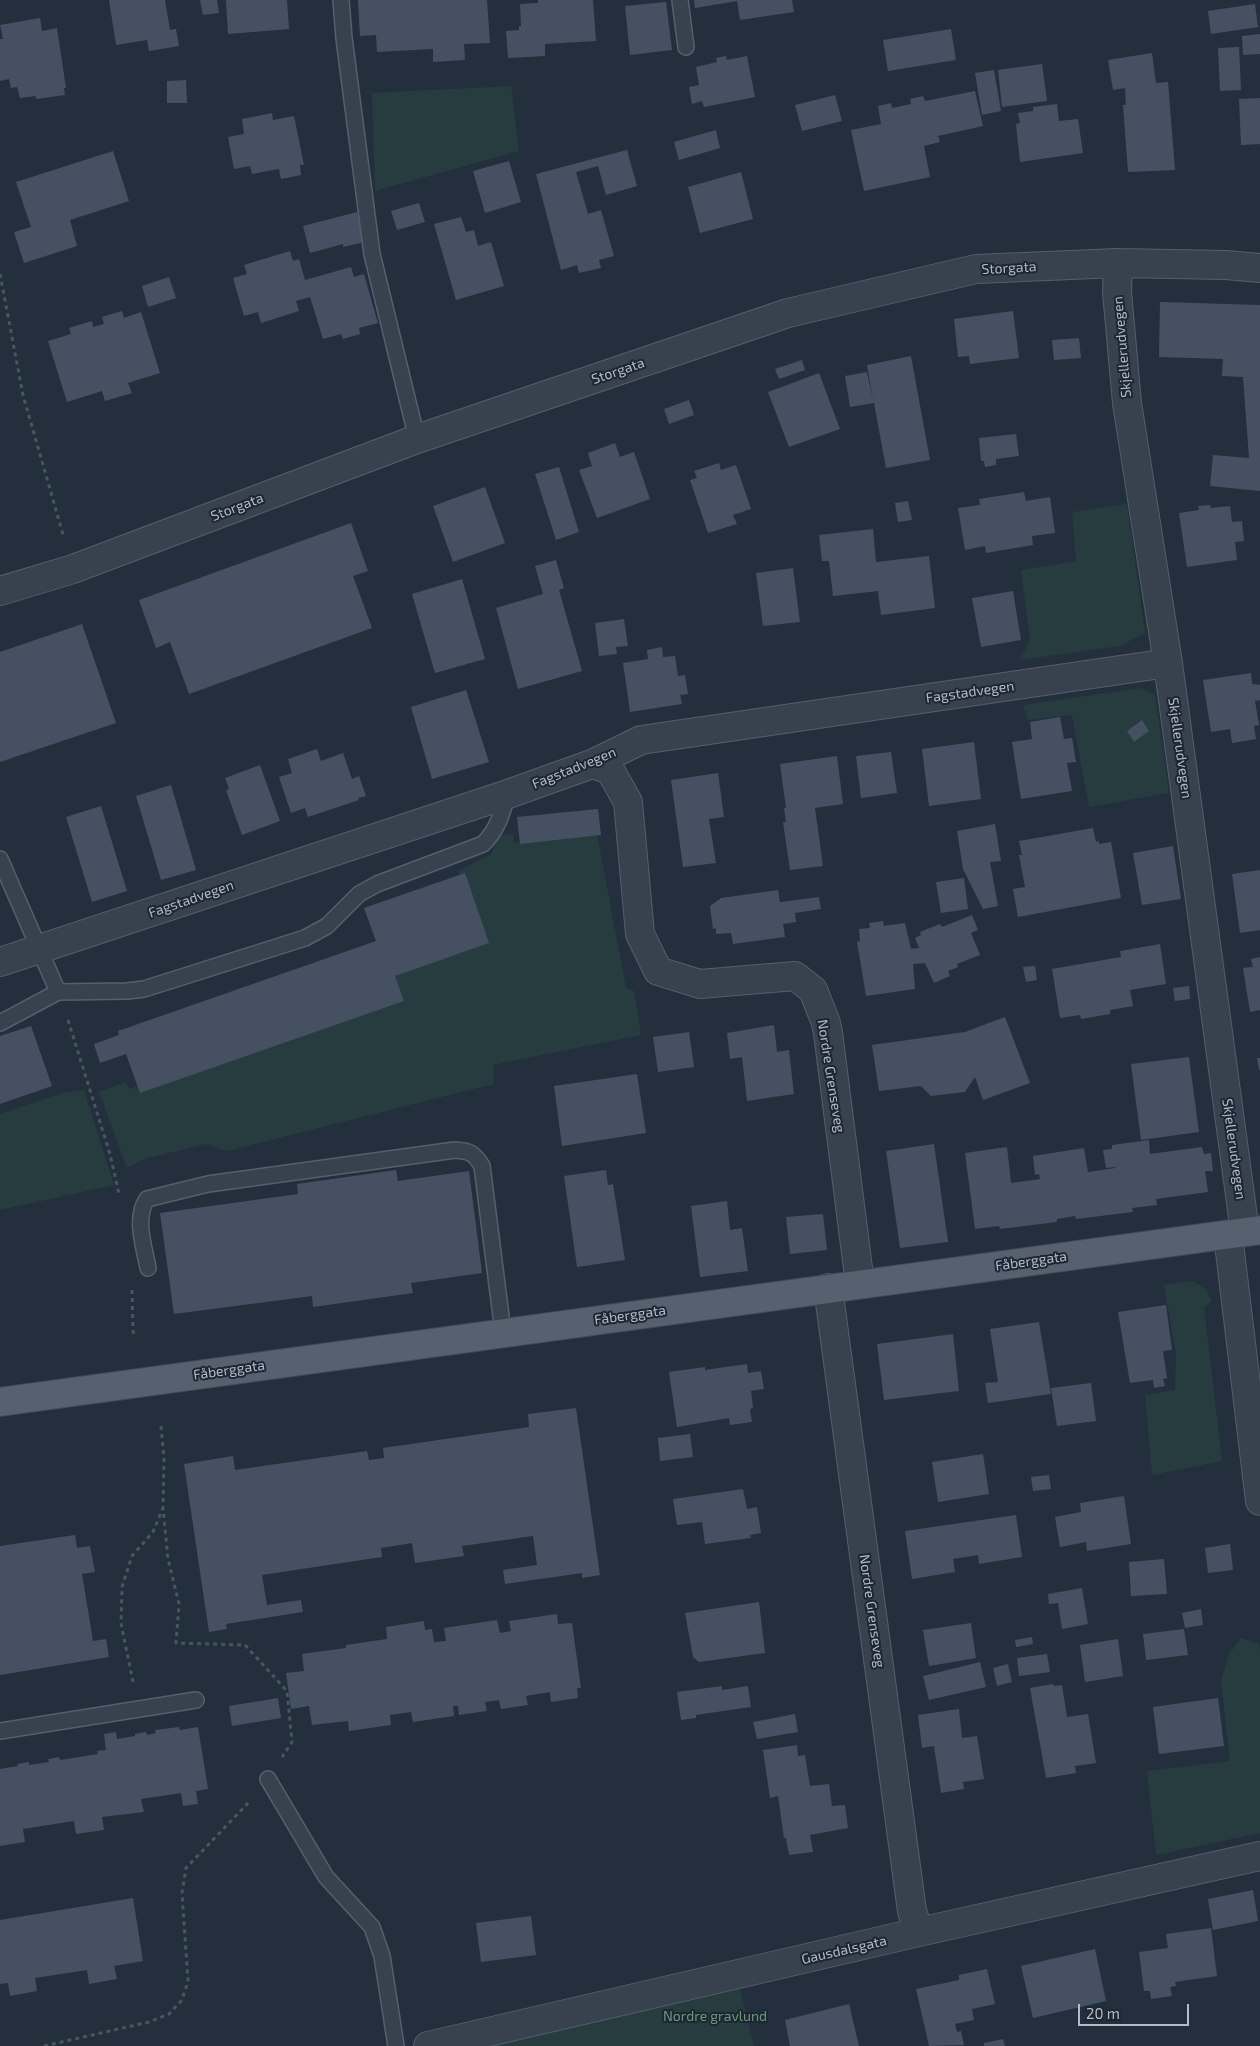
<!DOCTYPE html>
<meta charset="utf-8">
<style>
body{margin:0}
#map{position:relative;width:1260px;height:2046px;overflow:hidden;background:#242f3e;font-family:"Exo 2",sans-serif}
canvas{display:block}
.scale{position:absolute;left:1078px;top:2004px;width:111px;height:22px;box-sizing:border-box;border:2px solid #b4bcc9;border-top:0;padding-left:6px;font-size:15px;line-height:18px;white-space:nowrap;color:#b4bcc9;-webkit-text-stroke:4px #1d2633;paint-order:stroke}
</style>
<div id="map">
<canvas width="1260" height="2046"></canvas>
<div class="scale">20 m</div>
</div>
<script>
const context = document.querySelector('canvas').getContext('2d');
context.lineJoin = 'round';
function paint(path, color) { context.fillStyle = color; context.fill(path, 'evenodd'); }
function stroke(path, color, width, dash) { context.strokeStyle = color; context.lineWidth = width; context.lineCap = dash ? 'butt' : 'round'; context.setLineDash(dash || []); context.stroke(path); }
function label(font, color, halo, rows, align = 'center') {
  context.font = font + ' "Exo 2",sans-serif'; context.lineWidth = 4; context.setLineDash([]); context.textBaseline = 'middle'; context.strokeStyle = halo; context.fillStyle = color; for (const [text, x, y, turn = 0] of rows) {
    context.save(); context.translate(x, y); context.rotate((+turn || 0) * Math.PI / 180); context.textAlign = isNaN(turn) ? turn : align; if (halo) context.strokeText(text, 0, 0); context.fillText(text, 0, 0); context.restore();
  }
}
const green = new Path2D(`
 M511,86l8,65 -144,40 -3,-98z
 M1127,504l18,129 -25,13 -100,14 10,-21 -9,-69 55,-9 -4,-49z
 M1140,688l15,7 14,98 -80,14 -17,-92 -44,5 -5,-15z
 M513,833l1,10 83,-9 29,154 8,3 7,44 -148,30 1,19 -267,67 -21,-7 -62,15 -17,9 -28,-76 27,-10 3,7 268,-89 -9,-27 94,-31 -24,-71 33,-17 8,-18z
 M84,1090l30,95 -114,25v-96l63,-21z
 M1193,1281l13,8 6,12 -8,6 18,154 -70,14 -7,-80 30,-5 1,-37 -12,-68z
 M1241,1638l18,6 1,7v182l-104,22 -9,-84 83,-10 -9,-80 7,-25z
 M738,1980l16,66h-287z`);
const building = new Path2D(`
 M109,0h56l5,30 6,-1 3,17 -30,5 -2,-11 -31,5z
 M200,0h17l2,13 -16,2z
 M226,0h61l2,29 -61,5z
 M358,0h129l3,43 -26,1 1,16 -32,2v-13l-56,3 -1,-17 -16,1z
 M538,0h55l3,41 -51,3v12l-37,2 -2,-27 13,-1v-4h2l-1,-22 18,-1z
 M694,0h98l2,12 -54,8 -3,-19 -42,7z
 M666,2l6,48 -42,5 -5,-49z
 M1255,4l3,23 -47,7 -3,-23z
 M40,18l2,13 15,-3 9,60h-2l1,7 -29,4v-3l-16,2 -3,-11 -6,1 -2,-9 -9,2v-42h3l-3,-14z
 M951,29l5,31 -68,11 -5,-31z
 M1260,34v20l-17,1 -1,-19z
 M1239,47l2,43 -21,1 -2,-43z
 M1152,53l4,30 12,-1 7,88 -47,2 -5,-67h3l-1,-17 -12,2 -5,-30z
 M726,56l1,4 20,-4 8,41 -51,10 -2,-6 -10,3 -3,-17 10,-2 -3,-18 21,-5 -1,-4z
 M1042,64l5,37 -45,6 -4,-37z
 M994,70l7,41 -19,4 -7,-42z
 M186,80l1,23h-20v-22z
 M975,91l8,35 -45,10 2,6 -16,4 6,31 -66,14 -13,-61 30,-6 -3,-18 13,-3 1,5 19,-4 -1,-5 13,-3 2,5z
 M835,95l7,26 -40,10 -7,-26z
 M1260,98v46l-19,1 -2,-46z
 M1057,104l2,17 19,-2 5,34 -63,9 -4,-38 4,-1 -2,-10 15,-2v-4z
 M272,113l1,7 21,-4 10,49h-4l1,10 -20,4 -2,-10 -27,5 -2,-8 -16,3 -6,-32 16,-3 -2,-15z
 M716,130l4,18 -41,12 -5,-18z
 M627,150l10,36 -31,9 -8,-29 -22,6 12,42 13,-4 13,46 -15,4 2,8 -22,5 -2,-8 -16,5 -25,-96z
 M113,151l16,50 -59,19 7,26 -53,17 -10,-31 17,-5 -15,-45z
 M509,161l12,41 -36,11 -12,-42z
 M741,172l12,47 -53,14 -12,-46z
 M419,203l6,19 -28,8 -6,-19z
 M357,212l7,30 -21,5v-3l-33,9 -7,-27z
 M461,217l5,15 8,-2 4,16 13,-4 13,44 -48,14 -22,-76z
 M290,251l3,10 6,-2 6,21 46,-13 3,10 10,-3 14,49 -19,5 1,6 -17,5 -2,-5 -18,5 -13,-42 -14,4 3,10 -38,12 -3,-11 -14,4 -11,-38 14,-4 -3,-9z
 M169,277l7,21 -28,9 -6,-21z
 M1160,302l100,3v186l-50,-5 3,-31 36,3 -6,-81 -21,-1 1,-17 -64,-2z
 M122,311l2,7 17,-6 19,61 -32,10 4,10 -27,8 -3,-10 -35,11 -19,-61 23,-7 -2,-6 23,-7 1,6 11,-3 -2,-7z
 M1013,311l6,47 -49,6 -1,-8 -11,1 -4,-38z
 M1079,338l2,20 -27,2 -2,-20z
 M911,356l19,104 -44,8 -12,-65 -24,4 -5,-31 22,-4 6,28 -6,-35z
 M802,360l3,10 -26,9 -4,-10z
 M819,373l21,56 -51,18 -21,-55z
 M689,400l5,15 -25,9 -5,-15z
 M1016,434l3,22 -23,3v6l-11,2 -1,-6h-3l-2,-23z
 M615,443l5,14 14,-5 16,47 -53,19 -18,-48 13,-4 -4,-13z
 M719,463l2,7 15,-5 15,44 -18,6 4,9 -29,9 -18,-53 7,-2 -3,-7z
 M559,467l20,65 -23,8 -21,-66z
 M485,487l20,56 -52,19 -20,-56z
 M1024,492l2,9 24,-4 5,36 -23,3 1,9 -47,8 -1,-7 -20,4 -7,-42 22,-3 -1,-6z
 M908,501l4,19 -14,2 -3,-19z
 M1210,505l1,3 19,-2 2,16 10,-1 2,20 -9,1 2,18 -50,7 -8,-54 20,-3 -1,-4z
 M351,523l17,48 -15,5 19,52 -183,66 -19,-52 -14,6 -17,-48z
 M873,529l3,33 53,-6 6,52 -54,7 -3,-24 -45,5 -4,-35h-7l-3,-26z
 M556,560l8,28 -5,2 23,81 -64,18 -22,-81 47,-14 -8,-28z
 M793,568l7,54 -37,4 -7,-53z
 M462,579l23,80 -50,14 -23,-79z
 M1013,591l8,49 -40,7 -9,-49z
 M624,619l4,27 -12,1 1,7 -18,2 -4,-33z
 M82,624l34,99 -116,39v-110z
 M662,647l1,10 12,-1 3,20 7,-1 3,19 -8,1 2,9 -52,8 -7,-49 25,-4 -1,-9z
 M1251,673l1,11 8,1v15l-5,1 4,24 -5,1 2,13 -24,4 -2,-14 -19,3 -8,-52z
 M466,690l23,72 -57,17 -21,-72z
 M1060,717l4,22 8,-1 4,24 -9,1 5,28 -51,8 -9,-57 20,-3 -2,-17z
 M1142,720l7,11 -15,11 -7,-11z
 M974,742l7,57 -52,7 -7,-57z
 M317,749l4,12 22,-8 9,26 7,-3 7,20 -8,2 1,2 -51,17 -3,-9 -14,5 -12,-36 13,-4 -4,-14z
 M891,752l6,41 -36,5 -5,-42z
 M837,756l6,48 -28,4 8,58 -33,4 -7,-48h3l-2,-14h2l-6,-44z
 M260,765l20,56 -38,14 -16,-45 3,-1 -4,-11z
 M718,773l6,44 -15,2 7,44 -33,4 -12,-87z
 M171,785l25,85 -35,10 -25,-84z
 M101,806l26,85 -35,11 -26,-85z
 M598,809l3,26 -81,9 -3,-27z
 M995,824l6,37 -11,1 8,44 -15,3 -20,-40 -6,-38z
 M1093,828l3,14 3,-1v3l12,-2 10,56 -103,19 -5,-28 12,-2 -6,-32h3l-3,-14z
 M1173,846l8,53 -39,6 -9,-52z
 M1260,870v60l-20,3 -8,-59z
 M465,873l24,70 -94,33 9,25 -264,92 -14,-39 -26,9 -6,-19 25,-9 -1,-4 258,-90 -12,-33z
 M964,878l4,31 -27,4 -5,-31z
 M778,890l2,12 39,-5 2,12 -26,4 1,9 -13,2 2,13 -52,7 -2,-11 -15,1v-6l-3,1 -3,-23 11,-8z
 M972,915l6,15 -7,3 9,22 -23,9 1,3 -10,4 2,5 -16,7 -9,-20 -12,1 2,25 -49,7 -9,-54 3,-1 -1,-12 11,-1 -1,-5 14,-2 1,5 21,-3 6,26 8,-1 -4,-10 6,-3 -1,-3 20,-8 2,3z
 M1160,944l6,40 -36,6 3,16 -23,4v4l-29,5 -1,-4 -20,3 -8,-49 69,-12 -1,-6z
 M1260,957v53l-10,2 -7,-44 10,-1 -2,-8z
 M1035,966l2,14 -11,2 -3,-15z
 M1189,986l1,13 -15,2 -2,-13z
 M1005,1017l25,66 -47,17 -8,-23 -10,15 -34,4 -10,-10 -42,5 -7,-46 93,-13z
 M774,1025l3,27 12,-2 5,44 -47,7 -5,-44 -12,2 -3,-26z
 M31,1026l21,60 -52,18v-68z
 M689,1032l5,35 -36,5 -5,-35z
 M1189,1057l10,75 -58,8 -10,-76z
 M1257,1058h3v12h-1z
 M637,1074l9,59 -84,13 -8,-60z
 M1149,1140l1,14 52,-7 2,7 7,-1 2,18h-8l3,21 -52,7 1,6 -25,3 1,4 -57,7 -1,-3 -18,3v3l-57,7 -1,-3 -24,3 -10,-76 42,-6 4,36 29,-4 -1,-5 -4,1 -2,-19 51,-8 4,24 27,-4v-1l-9,1 -3,-18 9,-1v-4z
 M934,1144l14,98 -48,6 -14,-97z
 M396,1170l2,11 71,-10 13,102 -71,10 2,10 -100,14 -1,-11 -138,18 -14,-101 138,-19 -1,-10z
 M606,1170l2,15 5,-1 12,76 -48,7 -13,-91z
 M727,1201l3,29 12,-2 6,43 -48,6 -9,-71z
 M823,1214l4,36 -37,4 -4,-37z
 M1166,1305l6,45 -9,1 4,27 -4,1 2,7 -11,2 -1,-8 -23,3 -12,-71z
 M1039,1322l12,72 -63,9 -3,-20 13,-1 -8,-53z
 M953,1334l6,57 -75,9 -7,-56z
 M747,1364l1,9 13,-2 3,18 -13,2 2,17 -3,1 2,13 -22,3 -1,-7 -52,9 -8,-55 36,-5v3z
 M1091,1383l5,38 -39,5 -6,-38z
 M576,1408l24,167 -18,3v-5l-77,11 -2,-14 34,-5 -4,-29 -71,10 2,10 -49,7 -3,-20 -31,5 1,9 -120,18 5,30 34,-5 2,12 -77,12 1,5 -18,3 -25,-168 49,-8 2,14 132,-19 2,9 15,-2 -1,-10 146,-21 -1,-13z
 M690,1434l3,23 -33,4 -2,-23z
 M983,1454l6,40 -51,8 -6,-40z
 M1049,1475l2,14 -18,2 -2,-14z
 M743,1489l4,20 10,-2 4,26 -11,2 1,3 -46,6 -3,-22 -25,3 -4,-26z
 M1124,1496l7,48 -44,7 -1,-9 -26,5 -5,-30 26,-5 -1,-9z
 M1016,1515l6,42 -43,7 -1,-9 -25,4 2,13 -43,7 -7,-48z
 M75,1535l2,13 13,-2 5,26 -13,2 11,67 13,-2 3,18 -109,18v-129z
 M1230,1544l3,26 -25,3 -3,-25z
 M1164,1559l3,35 -36,2 -2,-34z
 M1082,1588l6,36 -26,5 -4,-26 -9,1 -1,-10z
 M759,1602l6,51 -66,9 -6,-5 -8,-44z
 M1201,1609l2,16 -18,3 -3,-15z
 M557,1614l1,10 14,-1 9,65h-4l1,10 -27,4 -1,-10 -24,4 2,9 -27,4 -2,-9 -14,2 2,9 -28,4 -1,-9h-5l1,10 -41,6 -2,-10 -21,3 1,10 -42,6 -1,-10 -36,4 -3,-19 -18,3 -5,-36 18,-2 -2,-17 44,-6v-3l41,-6 -1,-12 38,-6 1,9 7,-1 2,13 12,-1 -2,-13 53,-8 3,13 11,-2 -2,-10z
 M971,1623l5,35 -47,8 -6,-36z
 M1184,1629l4,26 -42,5 -3,-26z
 M1032,1637l1,7 -17,3 -1,-7z
 M1118,1639l5,37 -38,6 -5,-37z
 M1047,1654l3,18 -31,4 -2,-18z
 M980,1662l6,25 -57,13 -6,-24z
 M1008,1664l4,18 -15,4 -4,-18z
 M1053,1684l1,2 8,-1 5,32 21,-3 8,49 -21,3 1,7 -30,5 -16,-90z
 M722,1686v4l26,-4 3,21 -55,8v3l-15,2 -4,-28z
 M278,1698l3,20 -49,8 -3,-20z
 M1218,1698l6,48 -65,8 -6,-47z
 M959,1709l3,29 15,-2 7,43 -21,3 1,7 -23,4 -7,-47 -12,2 -4,-33z
 M795,1714l3,18 -41,7 -4,-17z
 M179,1727l1,3 18,-3 10,62 -12,2 2,13 -15,2 -2,-13 -40,6 3,13 -42,5 2,13 -28,4 -2,-13 -51,8 2,13 -25,4v-77l18,-3 -1,-2 12,-2v3l20,-3 -1,-3 11,-2 1,3 38,-6 -1,-3 9,-1 -2,-16 12,-2 1,7 18,-3v-2l11,-2 1,3 9,-2 -1,-3z
 M797,1745l1,11 7,-1 5,31 19,-2 3,22 13,-1 3,23 -38,7 3,17 -24,3 -3,-17h-2l-6,-42 -8,2 -7,-48z
 M1253,1890l5,31 -45,9 -5,-31z
 M133,1898l10,63 -29,5 3,13 -28,5 -2,-14 -52,8 2,13 -27,5 -2,-13 -8,1v-64z
 M531,1916l5,39 -55,7 -5,-39z
 M1211,1928l6,48 -42,6 1,4 -6,1 2,9 -21,3 -1,-8h-6l-5,-39 29,-4 -2,-14z
 M1095,1949l11,52 -73,17 -12,-52z
 M987,1969l8,35 -23,5 2,11 -19,4 2,8 4,-1 3,14 -35,1 -13,-57 43,-9v-5z
 M849,2004l10,42h-69l-5,-26z
 M1003,2039l2,7h-21v-3z`);
const path = new Path2D(`
 M0,274l23,121 41,143
 M68,1020l42,134 9,40
 M132,1290l1,41 2,6
 M161,1426l3,33 -1,49 5,51 11,45 -3,39 69,2 42,46 5,51 -10,15
 M133,1682l-12,-59 1,-36 10,-31 21,-24 10,-24
 M44,2046l105,-24 20,-8 13,-14 6,-19 -6,-88 4,-25 63,-66`);
const service = new Path2D(`
 M341,0l3,38 28,216 45,185
 M680,0l6,47
 M0,859l58,133 69,-1 17,-2 161,-51 22,-12 32,-32 18,-10 106,-40c15,-15 19,-31 25,-50
 M0,1023l58,-31
 M148,1268c-4,-22 -14,-50 -1,-69l61,-15 247,-34c15,1 19,3 27,16l21,166
 M0,1731l196,-31
 M268,1779l58,98 46,50 10,29 14,90`);
const minor = new Path2D(`
 M1118,263l-1,29 10,111 41,260 77,569
 M0,591l73,-22 344,-130 371,-126 188,-44 142,-6 108,2 34,3
 M592,764l18,6 18,32 12,132 18,37 42,13 95,-8 18,14 13,33 2,10 32,251
 M0,962l508,-168 84,-30 49,-24 527,-77
 M1228,1235l32,266
 M828,1288l84,623 7,21
 M428,2046l491,-114 341,-76`);
const primary = new Path2D(`
 M0,1402l1260,-172`);
const streetNames = [
 ["Storgata",1009,268,-3],
 ["Skjellerudvegen",1122,347,-95],
 ["Storgata",618,371,-19],
 ["Storgata",237,507,-21],
 ["Fagstadvegen",970,692,-8],
 ["Skjellerudvegen",1180,748,82],
 ["Fagstadvegen",574,768,-22],
 ["Fagstadvegen",191,899,-19],
 ["Nordre Grenseveg",831,1076,81],
 ["Skjellerudvegen",1234,1149,82],
 ["Fåberggata",1031,1261,-8],
 ["Fåberggata",630,1315,-8],
 ["Fåberggata",229,1370,-8],
 ["Nordre Grenseveg",872,1611,82],
 ["Gausdalsgata",844,1950,-13]
];
const parkNames = [
 ["Nordre gravlund",715,2016]
];
paint(green, '#263c3f');
paint(building, '#455162');
stroke(service, '#565f6c', 18);
stroke(minor, '#565f6c', 30);
stroke(primary, '#414a57', 30);
stroke(path, '#44595c', 3, [4, 4]);
stroke(service, '#38414e', 15);
stroke(minor, '#38414e', 28);
stroke(primary, '#56606e', 28);
label('14px', '#b4bcc9', '#1d2633', streetNames);
label('14px', '#6b9a76', '#1d2633', parkNames);
</script>
